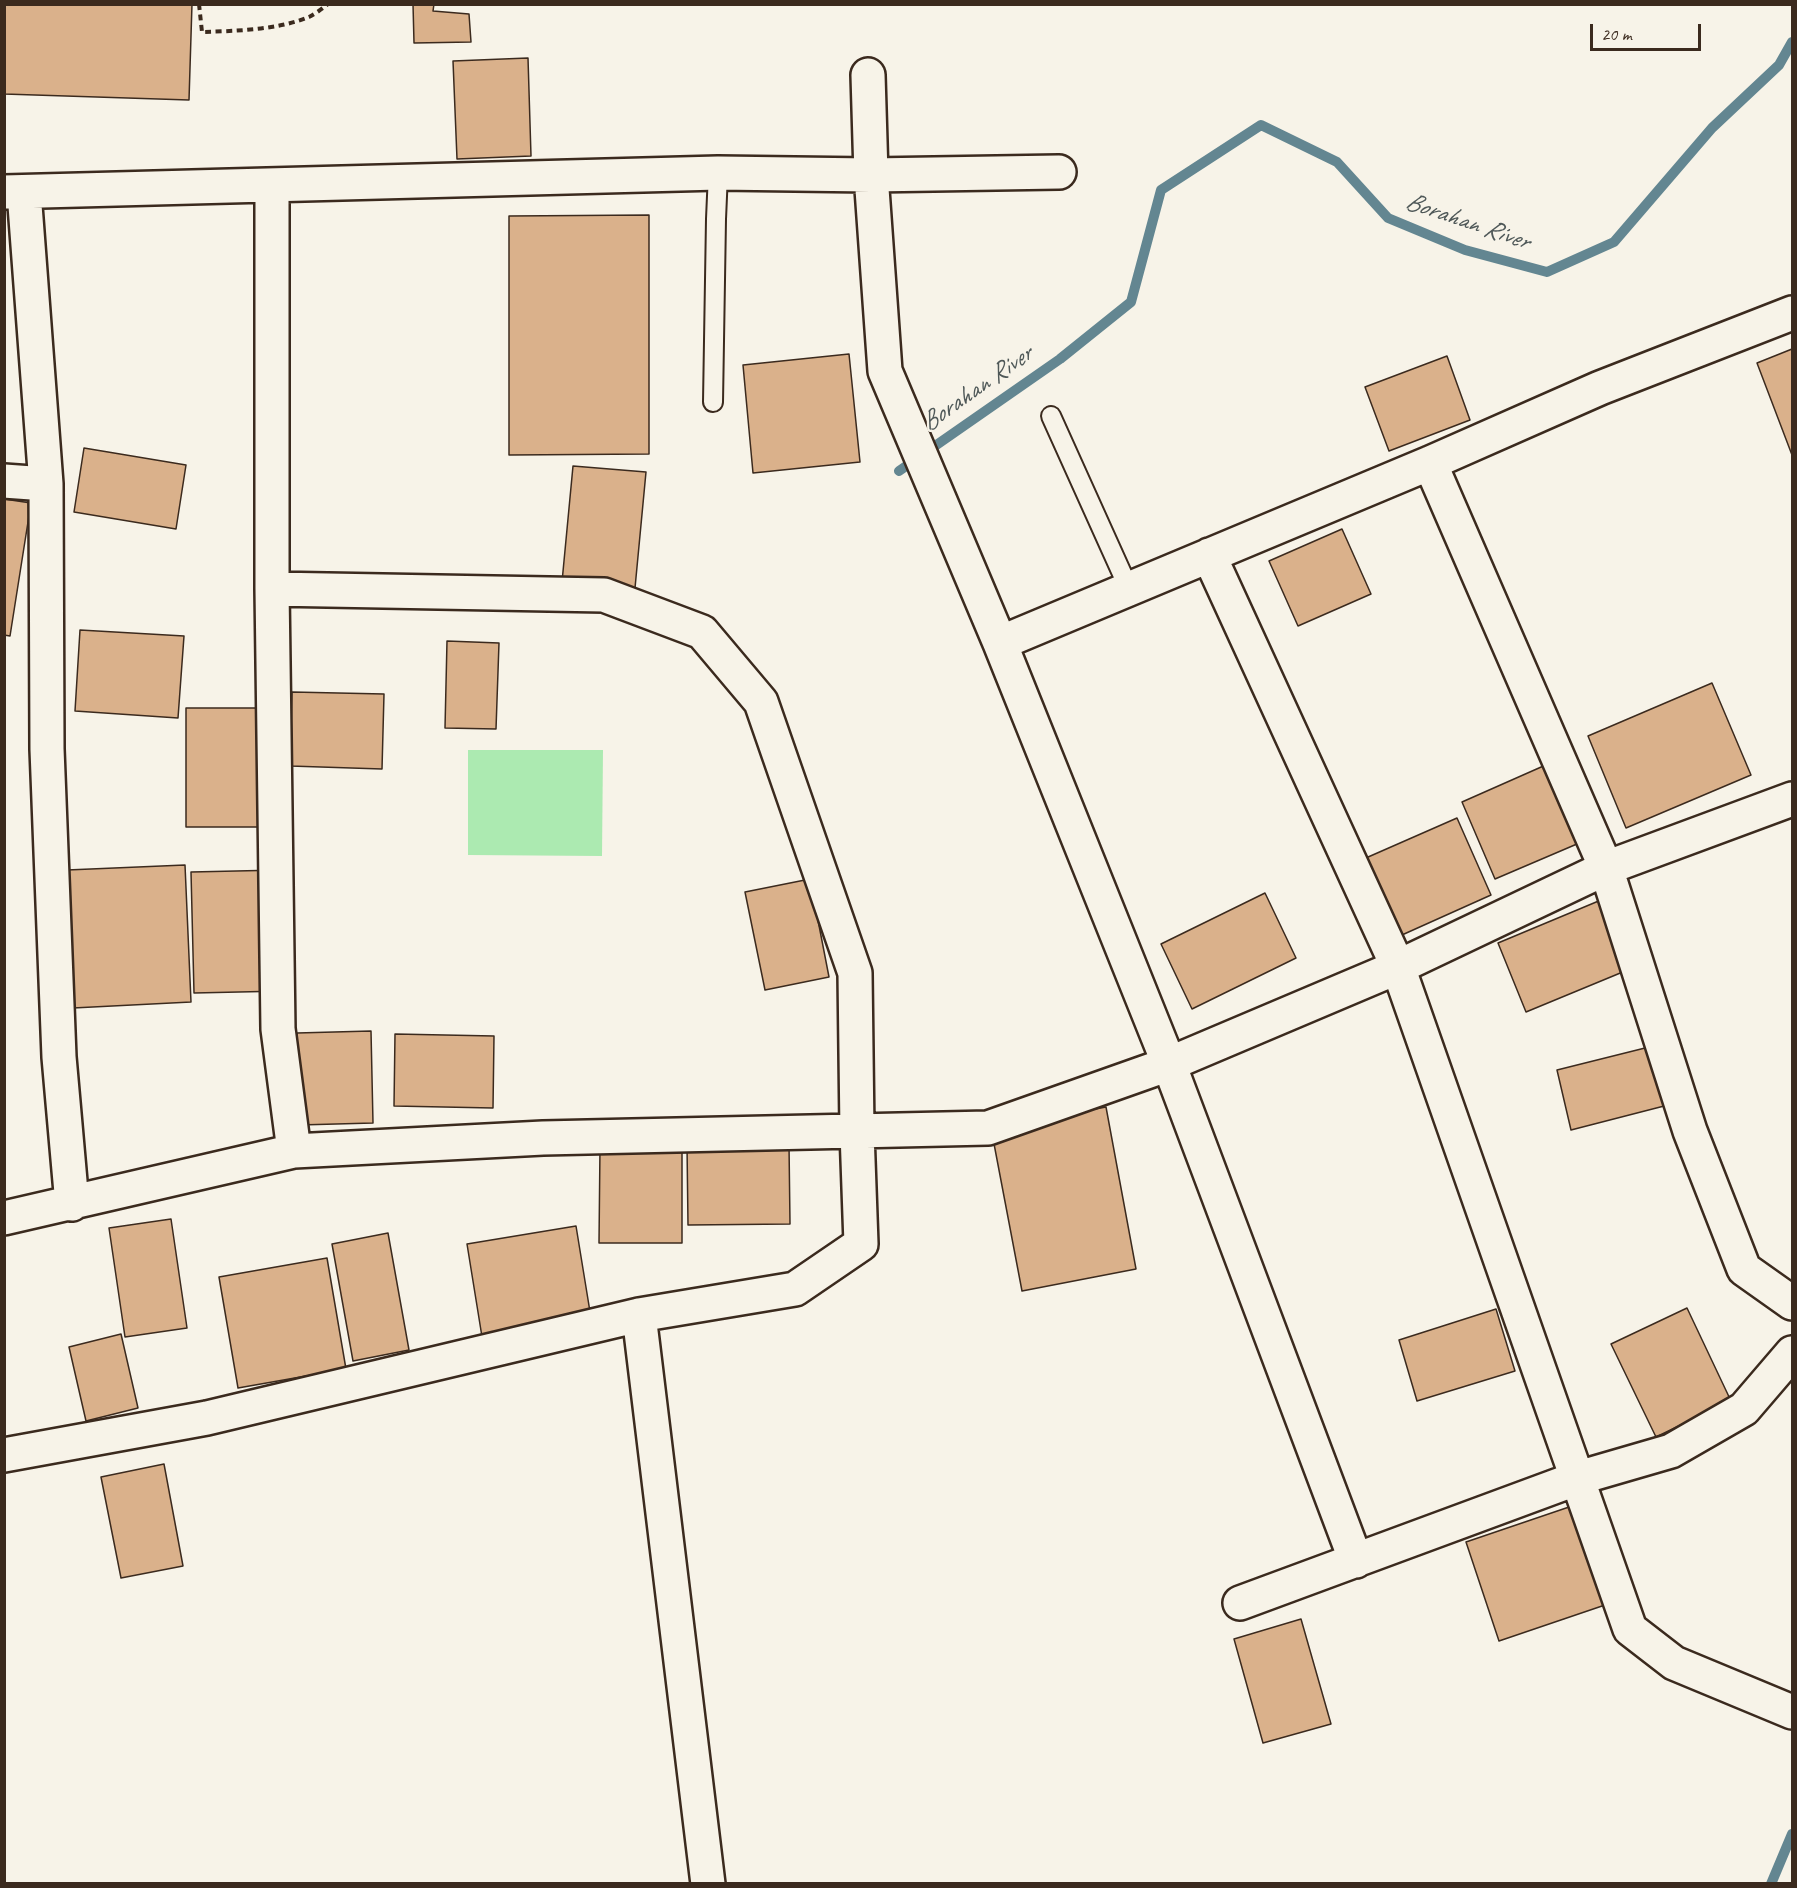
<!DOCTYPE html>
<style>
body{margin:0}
#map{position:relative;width:1797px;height:1888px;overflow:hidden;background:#f7f3e8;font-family:Caveat,sans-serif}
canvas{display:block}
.frame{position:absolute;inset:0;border:6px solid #3b2a1e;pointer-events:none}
.scale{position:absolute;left:1590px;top:24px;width:111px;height:27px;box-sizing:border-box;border:3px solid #3b2a1e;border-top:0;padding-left:8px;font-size:18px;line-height:21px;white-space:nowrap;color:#3b2a1e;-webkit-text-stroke:4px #f7f3e8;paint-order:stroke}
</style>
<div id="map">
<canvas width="1797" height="1888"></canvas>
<div class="frame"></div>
<div class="scale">20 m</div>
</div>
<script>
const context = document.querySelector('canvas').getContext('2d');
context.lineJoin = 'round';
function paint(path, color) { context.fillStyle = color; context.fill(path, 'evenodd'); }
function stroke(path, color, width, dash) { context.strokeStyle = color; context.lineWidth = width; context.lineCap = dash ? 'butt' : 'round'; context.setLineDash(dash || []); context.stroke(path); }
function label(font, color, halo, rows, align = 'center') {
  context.font = font + ' Caveat,sans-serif'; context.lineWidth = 4.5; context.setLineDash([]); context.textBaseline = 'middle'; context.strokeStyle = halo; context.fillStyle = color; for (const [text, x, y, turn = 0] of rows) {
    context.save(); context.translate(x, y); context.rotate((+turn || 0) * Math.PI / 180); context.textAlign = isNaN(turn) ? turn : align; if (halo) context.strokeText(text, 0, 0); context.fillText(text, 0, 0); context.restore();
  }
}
const green = new Path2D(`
 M468,750h135l-1,106 -134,-1z`);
const stream = new Path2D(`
 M899,471l161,-112 71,-57 30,-112 100,-65 76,37 51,56 77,32 82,22 67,-30 98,-114 67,-63 13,-23
 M1771,1884l21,-50`);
const building = new Path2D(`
 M4,4h188l-3,96 -185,-6z
 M413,4h21l-1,7 36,3 2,28 -57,1z
 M528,58l3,98 -74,3 -4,-98z
 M649,215v239l-140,1v-239z
 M1792,349v106l-35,-92z
 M849,354l11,108 -107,11 -10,-108z
 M1447,356l23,64 -81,31 -24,-64z
 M84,448l102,17 -10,64 -102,-17z
 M573,466l73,6 -11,116 -73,-6z
 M4,499l27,4 -21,133 -6,-1z
 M1342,529l29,65 -73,32 -29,-65z
 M80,630l104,6 -6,82 -103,-7z
 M447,641l52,2 -3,86 -51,-1z
 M1712,683l39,92 -125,53 -38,-92z
 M292,692l92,2 -2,75 -92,-3z
 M186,708h90v119h-90z
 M1557,760l34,78 -96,41 -33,-77z
 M1457,818l34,77 -98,44 -34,-78z
 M185,865l6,137 -118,6 -6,-138z
 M281,870l3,121 -90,2 -3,-121z
 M810,879l19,98 -64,13 -20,-98z
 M1265,893l31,65 -104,51 -31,-65z
 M1601,900l29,69 -104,43 -28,-69z
 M371,1031l2,92 -74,2 -2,-92z
 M395,1034l99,2 -1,72 -99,-2z
 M1653,1046l15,59 -97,25 -14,-60z
 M1106,1107l30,162 -114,22 -31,-163z
 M789,1144l1,80 -102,1 -1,-80z
 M600,1147l82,1v95h-83z
 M171,1219l16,109 -62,9 -16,-109z
 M576,1226l16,98 -109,19 -16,-99z
 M388,1233l21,117 -56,11 -21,-117z
 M327,1258l19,111 -108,19 -19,-111z
 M1687,1308l44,93 -75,36 -45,-93z
 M1496,1309l19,62 -98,30 -18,-61z
 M121,1334l17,74 -52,13 -17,-74z
 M164,1464l19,102 -62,12 -20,-101z
 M1572,1506l33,99 -106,36 -33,-99z
 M1301,1619l30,105 -68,19 -29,-104z`);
const path = new Path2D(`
 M199,4l3,28c33,-1 75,-2 107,-15 6,-3 13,-8 19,-13`);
const service = new Path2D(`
 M713,402l3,-183 2,-46
 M1051,416l78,173`);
const minor = new Path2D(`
 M868,75l3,100 14,196 115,272 169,421 187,497
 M272,185v404l6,440 16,122
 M4,192l714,-19 153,2 188,-3
 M24,192l22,292 1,265 12,308 13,147
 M1430,463l176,405 84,263 54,138 48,34
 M4,481l42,3
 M1209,555l189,412 232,662 44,34 118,49
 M1000,643l430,-180 170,-75 192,-75
 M4,1218l290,-67 249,-13 445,-10 181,-64 229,-97 208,-99 186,-69
 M639,1315l69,569
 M4,1455l203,-37 432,-103 156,-26 66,-45 -4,-112 -2,-159 -94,-271 -59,-70 -98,-37 -332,-6
 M1240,1603l338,-125 93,-27 73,-42 48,-56`);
const waterNames = [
 ["Borahan River",1467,222,19],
 ["Borahan River",977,389,-35]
];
paint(green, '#aceab1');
stroke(stream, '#638691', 10);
paint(building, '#dab18b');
stroke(building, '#3b2a1e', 1.5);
stroke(service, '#3b2a1e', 22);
stroke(minor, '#3b2a1e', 38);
stroke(path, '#3b2a1e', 4, [6, 4.5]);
stroke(service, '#f7f3e8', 18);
stroke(minor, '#f7f3e8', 33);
label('italic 26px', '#4f5858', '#f7f3e8', waterNames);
</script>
